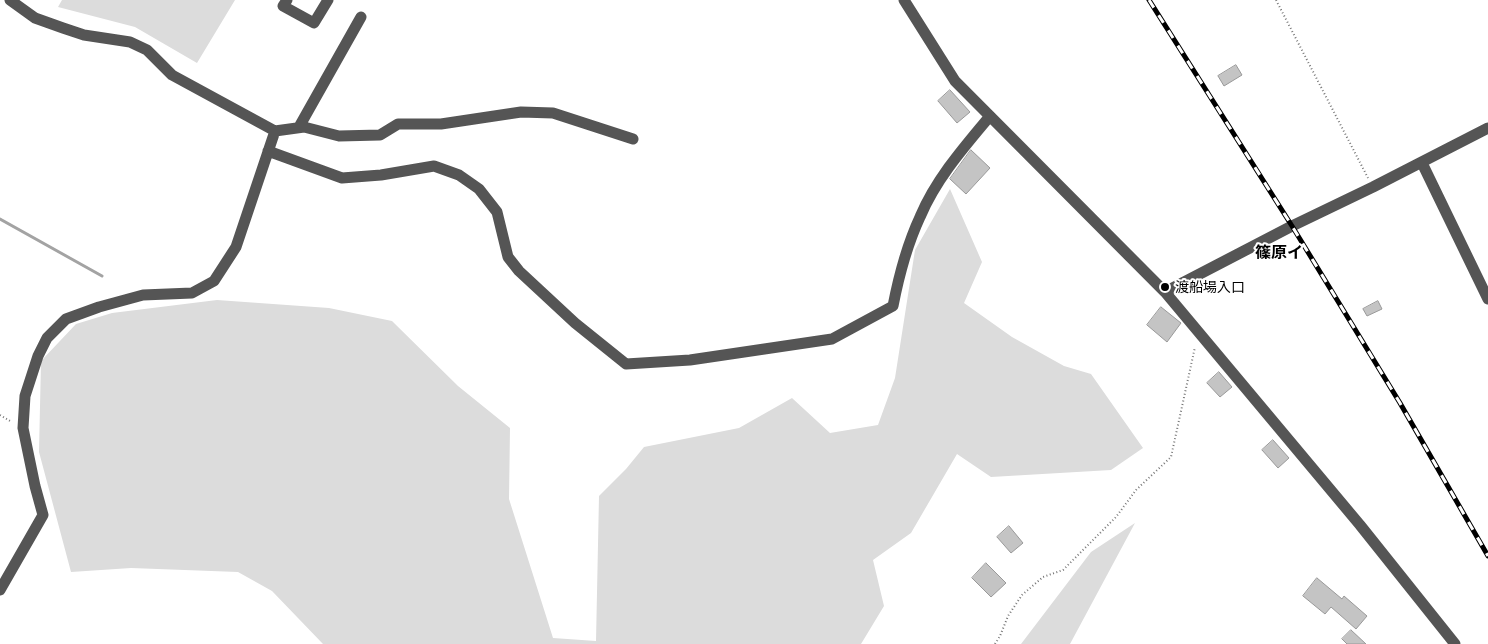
<!DOCTYPE html>
<meta charset="utf-8">
<style>
body{margin:0}
canvas{display:block;background:#fff}
</style>
<canvas width="1488" height="644"></canvas>
<script>
const context = document.querySelector('canvas').getContext('2d');
context.lineJoin = 'round';
function paint(path, color) { context.fillStyle = color; context.fill(path, 'evenodd'); }
function stroke(path, color, width, dash) { context.strokeStyle = color; context.lineWidth = width; context.lineCap = dash ? 'butt' : 'round'; context.setLineDash(dash || []); context.stroke(path); }
function label(font, color, halo, rows, align = 'center') {
  context.font = font + ' Lato,"Noto Sans JP",sans-serif'; context.lineWidth = 4; context.setLineDash([]); context.textBaseline = 'middle'; context.strokeStyle = halo; context.fillStyle = color; for (const [text, x, y, turn = 0] of rows) {
    context.save(); context.translate(x, y); context.rotate((+turn || 0) * Math.PI / 180); context.textAlign = isNaN(turn) ? turn : align; if (halo) context.strokeText(text, 0, 0); context.fillText(text, 0, 0); context.restore();
  }
}
const green = new Path2D(`
 M62,0h173l-38,63 -62,-36 -77,-20z
 M950,189l32,73 -18,41 48,34 52,29 27,8 52,74 -32,22 -120,7 -34,-23 -46,79 -38,27 11,46 -23,38h-538l-51,-53 -34,-19 -107,-4 -60,4 -32,-120 2,-91 35,-37 36,-11 105,-13 112,8 63,13 66,65 52,42 -1,71 44,139 43,3 3,-145 27,-27 18,-22 95,-19 53,-30 38,35 48,-8 17,-47 20,-128z
 M1135,523l-65,121h-49l70,-92z`);
const stream = new Path2D(`
 M0,219l102,57`);
const building = new Path2D(`
 M1236,65l6,10 -18,11 -6,-10z
 M950,90l20,22 -13,11 -19,-22z
 M971,150l19,18 -24,26 -16,-15z
 M1378,301l4,8 -15,7 -4,-7z
 M1161,307l20,16 -14,19 -20,-17z
 M1219,372l13,15 -12,10 -13,-14z
 M1273,440l16,18 -11,10 -16,-18z
 M1009,526l14,17 -12,10 -14,-16z
 M986,563l20,20 -15,14 -19,-19z
 M1317,578l25,21 2,-3 23,20 -11,13 -25,-22 -6,7 -22,-18z
 M1351,630l15,14h-19l-5,-5z`);
const path = new Path2D(`
 M1276,0l92,178
 M0,415l12,7
 M995,644l5,-8 8,-20 14,-21 21,-18 20,-7 53,-53 20,-27 35,-33 24,-110`);
const minor = new Path2D(`
 M10,0l25,18 28,10 21,7 46,7 17,8 25,25 103,56 29,-4 35,9 41,-1 18,-11h43l80,-12 32,1 80,26
 M287,0l-4,6 31,17 14,-23
 M904,0l51,81 210,211 195,233 95,119
 M299,127l62,-110
 M268,151l74,27 39,-3 53,-9 25,9 20,14 18,23 11,45 11,14 56,52 51,41 64,-4 142,-21 61,-33c6,-31 14,-61 27,-89 16,-38 44,-70 70,-101
 M1422,163l66,136
 M1165,292l127,-66 81,-39 115,-59
 M0,590l43,-75 -8,-29 -12,-58 2,-32 13,-40 9,-18 19,-19 33,-12 44,-12 49,-2 22,-12 22,-34 39,-116`);
const rail = new Path2D(`
 M1149,0l143,226 108,177 88,153`);
const markers = [
 [1165,287,5,"#000"]
];
const poiNames = [
 ["渡船場入口",1175,287]
];
const quarterNames = [
 ["篠原イ",1279,253]
];
paint(green, '#dcdcdc');
stroke(stream, '#a3a3a3', 3);
paint(building, '#c4c4c4');
stroke(building, '#999', 1);
stroke(path, '#777', 2, [1, 2.5]);
stroke(minor, '#555', 11);
stroke(rail, '#000', 5);
stroke(rail, '#fff', 3, [9]);
for (const [x, y, r, color] of markers) { const dot = new Path2D(); dot.arc(x, y, r, 0, 2 * Math.PI); context.fillStyle = color; context.fill(dot); stroke(dot, '#fff', 2); }
label('14px', '#000', '#fff', poiNames, 'left');
label('bold 16px', '#000', '#fff', quarterNames);
</script>
